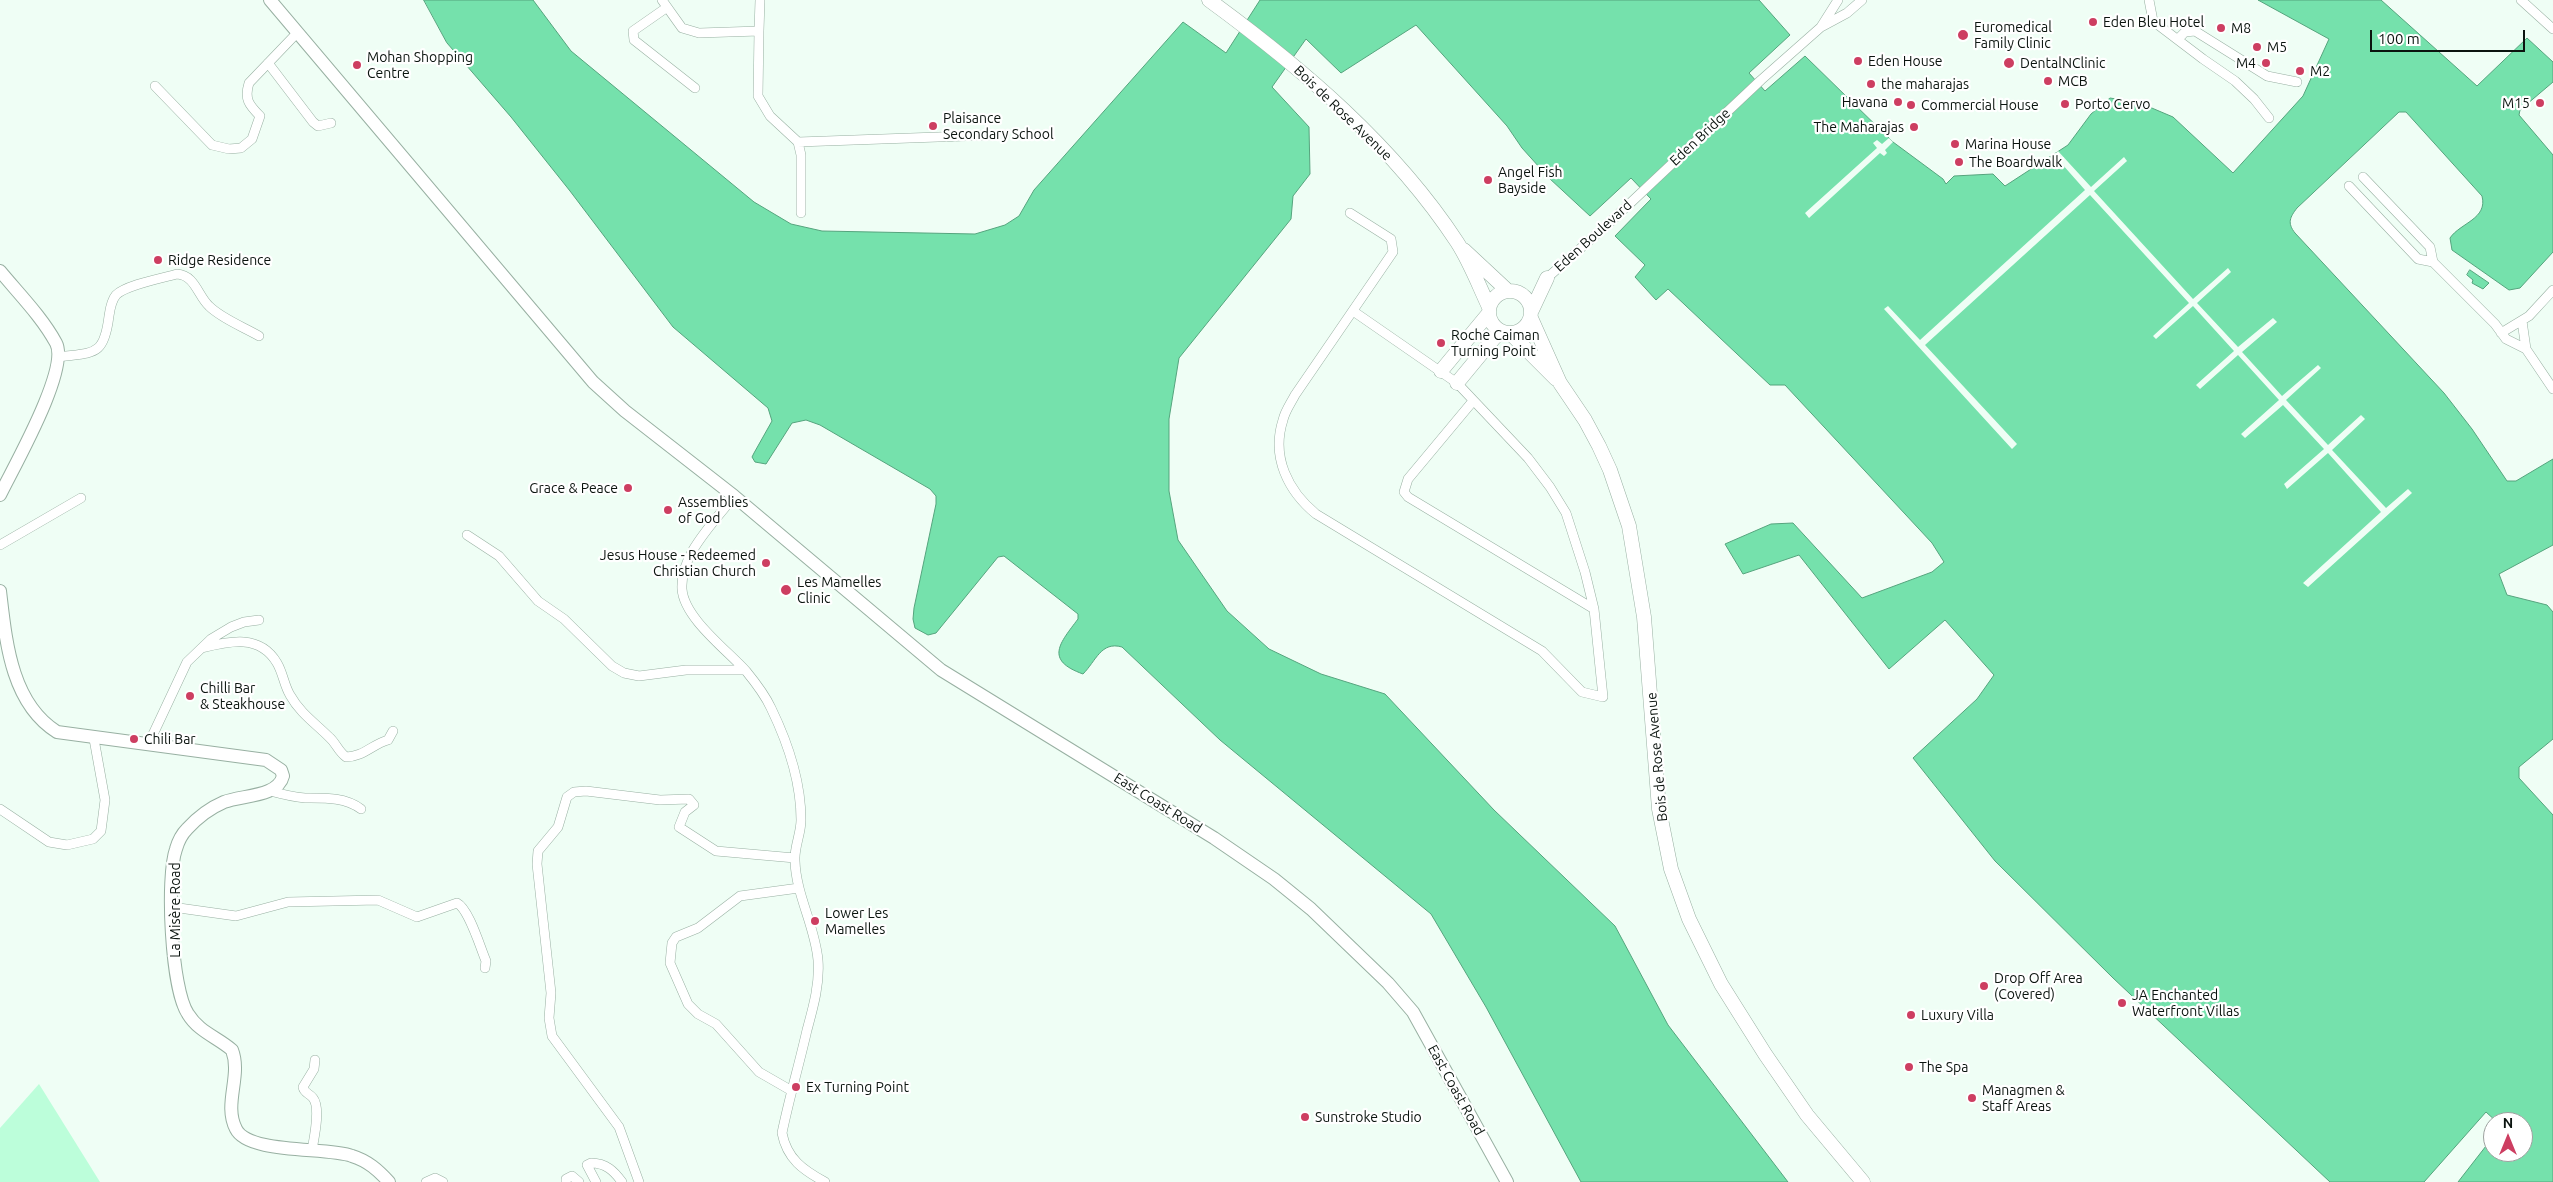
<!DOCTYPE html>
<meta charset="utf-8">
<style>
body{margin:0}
#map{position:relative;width:2553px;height:1182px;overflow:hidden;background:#effef5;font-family:Ubuntu,sans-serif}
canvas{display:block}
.north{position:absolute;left:2483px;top:1112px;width:50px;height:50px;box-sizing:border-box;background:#fff;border:1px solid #9da19f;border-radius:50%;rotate:0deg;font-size:14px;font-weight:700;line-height:20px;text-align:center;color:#0b140f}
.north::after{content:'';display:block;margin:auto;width:18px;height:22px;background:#cd3e61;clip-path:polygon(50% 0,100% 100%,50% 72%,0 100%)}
.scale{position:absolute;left:2370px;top:30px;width:155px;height:22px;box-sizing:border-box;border:2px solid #0b140f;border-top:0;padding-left:6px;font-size:15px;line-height:18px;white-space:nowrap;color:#0b140f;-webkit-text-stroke:4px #fff;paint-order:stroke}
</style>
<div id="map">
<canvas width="2553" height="1182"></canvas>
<div class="north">N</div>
<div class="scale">100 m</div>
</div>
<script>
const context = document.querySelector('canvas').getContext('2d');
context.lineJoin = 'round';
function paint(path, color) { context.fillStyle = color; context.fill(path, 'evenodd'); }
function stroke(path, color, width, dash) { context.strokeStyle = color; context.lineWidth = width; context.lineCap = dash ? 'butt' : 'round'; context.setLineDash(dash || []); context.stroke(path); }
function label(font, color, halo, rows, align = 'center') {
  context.font = font + ' Ubuntu,sans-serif'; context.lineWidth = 4.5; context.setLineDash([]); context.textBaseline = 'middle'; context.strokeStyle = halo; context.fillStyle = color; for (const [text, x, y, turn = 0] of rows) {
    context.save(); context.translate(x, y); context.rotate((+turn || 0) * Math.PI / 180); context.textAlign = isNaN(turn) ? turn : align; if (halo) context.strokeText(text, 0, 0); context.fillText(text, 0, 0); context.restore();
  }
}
const green = new Path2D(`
 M39,1084l61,98h-100v-54z`);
const water = new Path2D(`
 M424,0h109l38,51 183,151 37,22 31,7 153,3 30,-9 14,-9 15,-26 149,-168 43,31 34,-53h499l31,35 -41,38 16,18 40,-35 88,86 50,37 3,5 8,-8 39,-2 12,12 63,-41 23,-31 19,-16 30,5 33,14 60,56 70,-77 26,-57 -71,-39h123l96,86 50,-48 26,24v20l-33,28 -1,5 34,40v97l-33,36 -11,2 -57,-40 -2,-12c10,-15 38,-19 32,-42l-76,-84h-7l-102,96c-7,9 -10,15 -2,25l149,160 28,36 35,52h9l37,-22v86l-54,29 8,21 40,10 6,7v127l-34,28v11l34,37v367h-95l35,-45v15h30v-30h-26l-11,-10 -62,70h-94l-217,-204 -118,-117 -82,-103 64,-59 17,-24 -49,-55 -56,49 -90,-114 -56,19 -18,-30 46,-20 22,-1 69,75 70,-26 12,-10 -12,-19 -147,-158h-15l-102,-96 -12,11 -21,-23 10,-12 -30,-29 36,-37 -20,-21 -41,38 -41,-38 -27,-30 -15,-22 -91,-101 -75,48 -35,-34 -34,48 37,40 1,47 -17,22 -2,23 -112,139 -10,61v72l9,49 49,71 42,38 52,25 64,20 109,116 121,116 53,99 120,157h-207l-95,-175 -55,-93 -211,-174 -98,-93c-21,-6 -26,14 -39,27 -39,-14 -23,-31 -5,-55v-5l-74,-58 -6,1 -62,76 -8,2 -13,-7 -2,-9 1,-11 22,-104v-8l-6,-7 -110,-64 -14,-5 -14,3 -26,41 -11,-2 -3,-5 2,-4 18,-32 -4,-13 -95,-81 -103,-136 -59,-74 -64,-74z
 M2470,270l19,13 -6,6 -11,-6 1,-3 -6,-5z`);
const pier = new Path2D(`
 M1889,138l4,4 -8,8 2,3 -3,3 -4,-3 -71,65 -4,-5 72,-65 -4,-5 4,-3 5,4z
 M2058,151l33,36 33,-30 3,4 -33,30 99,108 35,-31 3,4 -34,31 41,44 35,-29 4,4 -35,30 40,44 36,-31 3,3 -35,32 42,45 33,-30 4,4 -33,31 54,58 22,-19 4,4 -104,94 -5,-4 78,-71 -53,-59 -41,36 -3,-5 40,-35 -41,-44 -38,33 -4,-4 38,-34 -41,-45 -38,34 -4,-4 38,-34 -41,-45 -37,33 -3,-3 36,-33 -99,-108 -165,150 92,99 -5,5 -128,-140 4,-3 32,34 165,-150 -31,-35z`);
const minor = new Path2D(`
 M662,0l20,28 17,5 60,-2 1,-31
 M2149,0l4,21 50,38 32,22 19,18 15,19
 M2521,0l32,29
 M666,8l-33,23 1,9 61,48
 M1821,27l17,-27
 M759,31l-1,65 12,20 28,26 3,13v58
 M2179,38l6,-6 10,-1 72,45 30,6
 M268,63l45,59 5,4 13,-3
 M155,86l57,59 17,4 12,-1 11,-9 8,-23c-11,-11 -16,-17 -11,-33l48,-50
 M798,142l196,-7
 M2363,177l67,70 3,15 62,62 11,15 20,10
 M2349,186l69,73 15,3
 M1350,213l41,26 2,13 -98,143c-4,8 -10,16 -12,25 -12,37 5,71 33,94l226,137 40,41 21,5 -9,-88 -9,-37 -19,-59 -16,-26 -22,-29 -71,-75 -104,-72
 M1547,278l61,-54 153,-144 60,-53 26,-14 15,-13
 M2522,321l4,28 27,40
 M2501,333l28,-17 24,-26
 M58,357c36,-5 46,0 51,-41 1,-7 2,-15 7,-21 10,-10 47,-17 61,-21 18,1 21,22 32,32 13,13 35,21 50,30
 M1473,401l-65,78 -4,13 4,5 186,112
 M734,496c-20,27 -54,58 -52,93 2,29 45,61 64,82 9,11 19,24 25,37 17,35 30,73 30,112 0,14 -7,27 -6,41 1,34 20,65 23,99 2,24 -5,48 -11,70 -8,35 -18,69 -25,103 5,26 21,37 43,49
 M467,535l32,21 39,45 26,18 48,47 12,7 15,3 47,-6h59
 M0,545l81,-47
 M202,648c28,-7 58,-14 75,15 6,10 7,22 13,32 10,18 25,28 39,42 7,6 9,14 17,20 17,0 27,-13 42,-17l5,-9
 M148,745l39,-83 24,-23 20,-12 13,-5 15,-2
 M270,791c11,3 23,6 35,7 19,0 40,-1 56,11
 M0,809l49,33 18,3 26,-6 8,-8 4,-31 -11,-61
 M172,907l64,9 52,-14 90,-2 39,17 40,-14c12,6 23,44 29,58l-1,7
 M792,1091l-33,-19 -43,-48 -18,-10 -10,-10 -18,-41 2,-20 4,-6 22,-9 42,-32 59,-8
 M312,1150c2,-12 9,-42 1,-52 -4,-5 -9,-5 -10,-11l11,-18 1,-9
 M426,1182l9,-4 8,4
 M566,1182v-3l6,-3 7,6
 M596,1182l-9,-17 4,-2c15,0 23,8 31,19
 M639,1182l-20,-55 -67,-91 -3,-18 2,-25 -14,-129 1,-13 20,-24 9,-30 7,-5 12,-1 74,9 29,-1 5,6 -9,7 -6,15 37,24 79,7`);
const secondary = new Path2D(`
 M270,0l323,382 32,29 109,85 207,174 273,168 60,41 37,30 77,74 25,29 94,170
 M0,271c19,23 42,46 56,72 14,26 -43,125 -56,152
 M0,591c6,51 11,112 57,141l209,28 15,10 2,6c-5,21 -41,19 -59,26 -14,6 -27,16 -37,27 -5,5 -9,13 -11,20 -10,28 -5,140 12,165 11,18 29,23 44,36 10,26 -9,54 4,79 12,25 91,18 116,27 16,5 26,14 37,26`);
const primary = new Path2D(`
 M1209,0c93,68 185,146 248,242 13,20 22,44 32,65
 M1464,250l44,41
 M1489 312a21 21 0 1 1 42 0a21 21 0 1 1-42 0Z
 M1532,310l15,-32
 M1531,318l29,65 25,37 14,26 11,24 19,56 15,91 15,192 12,60 18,50 32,65 44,70 42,61 56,67
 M1510,333l46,46
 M1441,371l48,-58
 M1457,383l38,-46 8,-5`);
const markers = [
 [2093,22,5,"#cd3e61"],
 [2221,28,5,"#cd3e61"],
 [1963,35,6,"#cd3e61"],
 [2257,47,5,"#cd3e61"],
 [1858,61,5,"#cd3e61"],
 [2009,63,6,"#cd3e61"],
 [2266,63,5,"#cd3e61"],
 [357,65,5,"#cd3e61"],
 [2300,71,5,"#cd3e61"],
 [2048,81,5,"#cd3e61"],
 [1871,84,5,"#cd3e61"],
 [1898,102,5,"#cd3e61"],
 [2540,103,5,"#cd3e61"],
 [2065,104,5,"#cd3e61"],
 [1911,105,5,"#cd3e61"],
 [933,126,5,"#cd3e61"],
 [1914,127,5,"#cd3e61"],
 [1955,144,5,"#cd3e61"],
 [1959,162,5,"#cd3e61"],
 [1488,180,5,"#cd3e61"],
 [158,260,5,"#cd3e61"],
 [1441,343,5,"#cd3e61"],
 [628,488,5,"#cd3e61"],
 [668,510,5,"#cd3e61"],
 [766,563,5,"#cd3e61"],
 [786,590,6,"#cd3e61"],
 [190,696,5,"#cd3e61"],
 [134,739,5,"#cd3e61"],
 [815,921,5,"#cd3e61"],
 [1984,986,5,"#cd3e61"],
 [2122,1003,5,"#cd3e61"],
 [1911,1015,5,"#cd3e61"],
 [1909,1067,5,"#cd3e61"],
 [796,1087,5,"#cd3e61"],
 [1972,1098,5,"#cd3e61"],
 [1305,1117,5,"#cd3e61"]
];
const poiNames = [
 ["Eden Bleu Hotel",2103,22],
 ["Euromedical",1974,27],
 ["Family Clinic",1974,43],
 ["M8",2231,28],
 ["M5",2267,47],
 ["Mohan Shopping",367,57],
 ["Centre",367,73],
 ["Eden House",1868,61],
 ["DentalNClinic",2020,63],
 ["M4",2256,63,"right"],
 ["M2",2310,71],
 ["MCB",2058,81],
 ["the maharajas",1881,84],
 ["Havana",1888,102,"right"],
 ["M15",2530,103,"right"],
 ["Porto Cervo",2075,104],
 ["Commercial House",1921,105],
 ["Plaisance",943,118],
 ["Secondary School",943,134],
 ["The Maharajas",1904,127,"right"],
 ["Marina House",1965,144],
 ["The Boardwalk",1969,162],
 ["Angel Fish",1498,172],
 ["Bayside",1498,188],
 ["Ridge Residence",168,260],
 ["Roche Caiman",1451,335],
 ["Turning Point",1451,351],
 ["Grace & Peace",618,488,"right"],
 ["Assemblies",678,502],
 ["of God",678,518],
 ["Jesus House - Redeemed",756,555,"right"],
 ["Christian Church",756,571,"right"],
 ["Les Mamelles",797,582],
 ["Clinic",797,598],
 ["Chilli Bar",200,688],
 ["& Steakhouse",200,704],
 ["Chili Bar",144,739],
 ["Lower Les",825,913],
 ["Mamelles",825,929],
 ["Drop Off Area",1994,978],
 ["(Covered)",1994,994],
 ["JA Enchanted",2132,995],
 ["Waterfront Villas",2132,1011],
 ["Luxury Villa",1921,1015],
 ["The Spa",1919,1067],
 ["Ex Turning Point",806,1087],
 ["Managmen &",1982,1090],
 ["Staff Areas",1982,1106],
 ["Sunstroke Studio",1315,1117]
];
const streetNames = [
 ["Bois de Rose Avenue",1343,113,44],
 ["Eden Bridge",1700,137,-43],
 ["Eden Boulevard",1593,236,-42],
 ["Bois de Rose Avenue",1657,757,-95],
 ["East Coast Road",1158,803,32],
 ["La Misère Road",175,910,-90],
 ["East Coast Road",1456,1090,61]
];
paint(green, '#bcfeda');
paint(water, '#75e1ac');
stroke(water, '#55a47d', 1);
paint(pier, '#effef5');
stroke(minor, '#98b0a2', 10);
stroke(secondary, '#98b0a2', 14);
stroke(primary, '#98b0a2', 15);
stroke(minor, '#fff', 9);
stroke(secondary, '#fff', 12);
stroke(primary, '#fff', 14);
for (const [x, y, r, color] of markers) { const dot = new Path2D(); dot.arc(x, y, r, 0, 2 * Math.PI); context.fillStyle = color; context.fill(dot); stroke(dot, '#fff', 2); }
label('14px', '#0b140f', '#fff', poiNames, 'left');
label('14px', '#0b140f', '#fff', streetNames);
</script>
